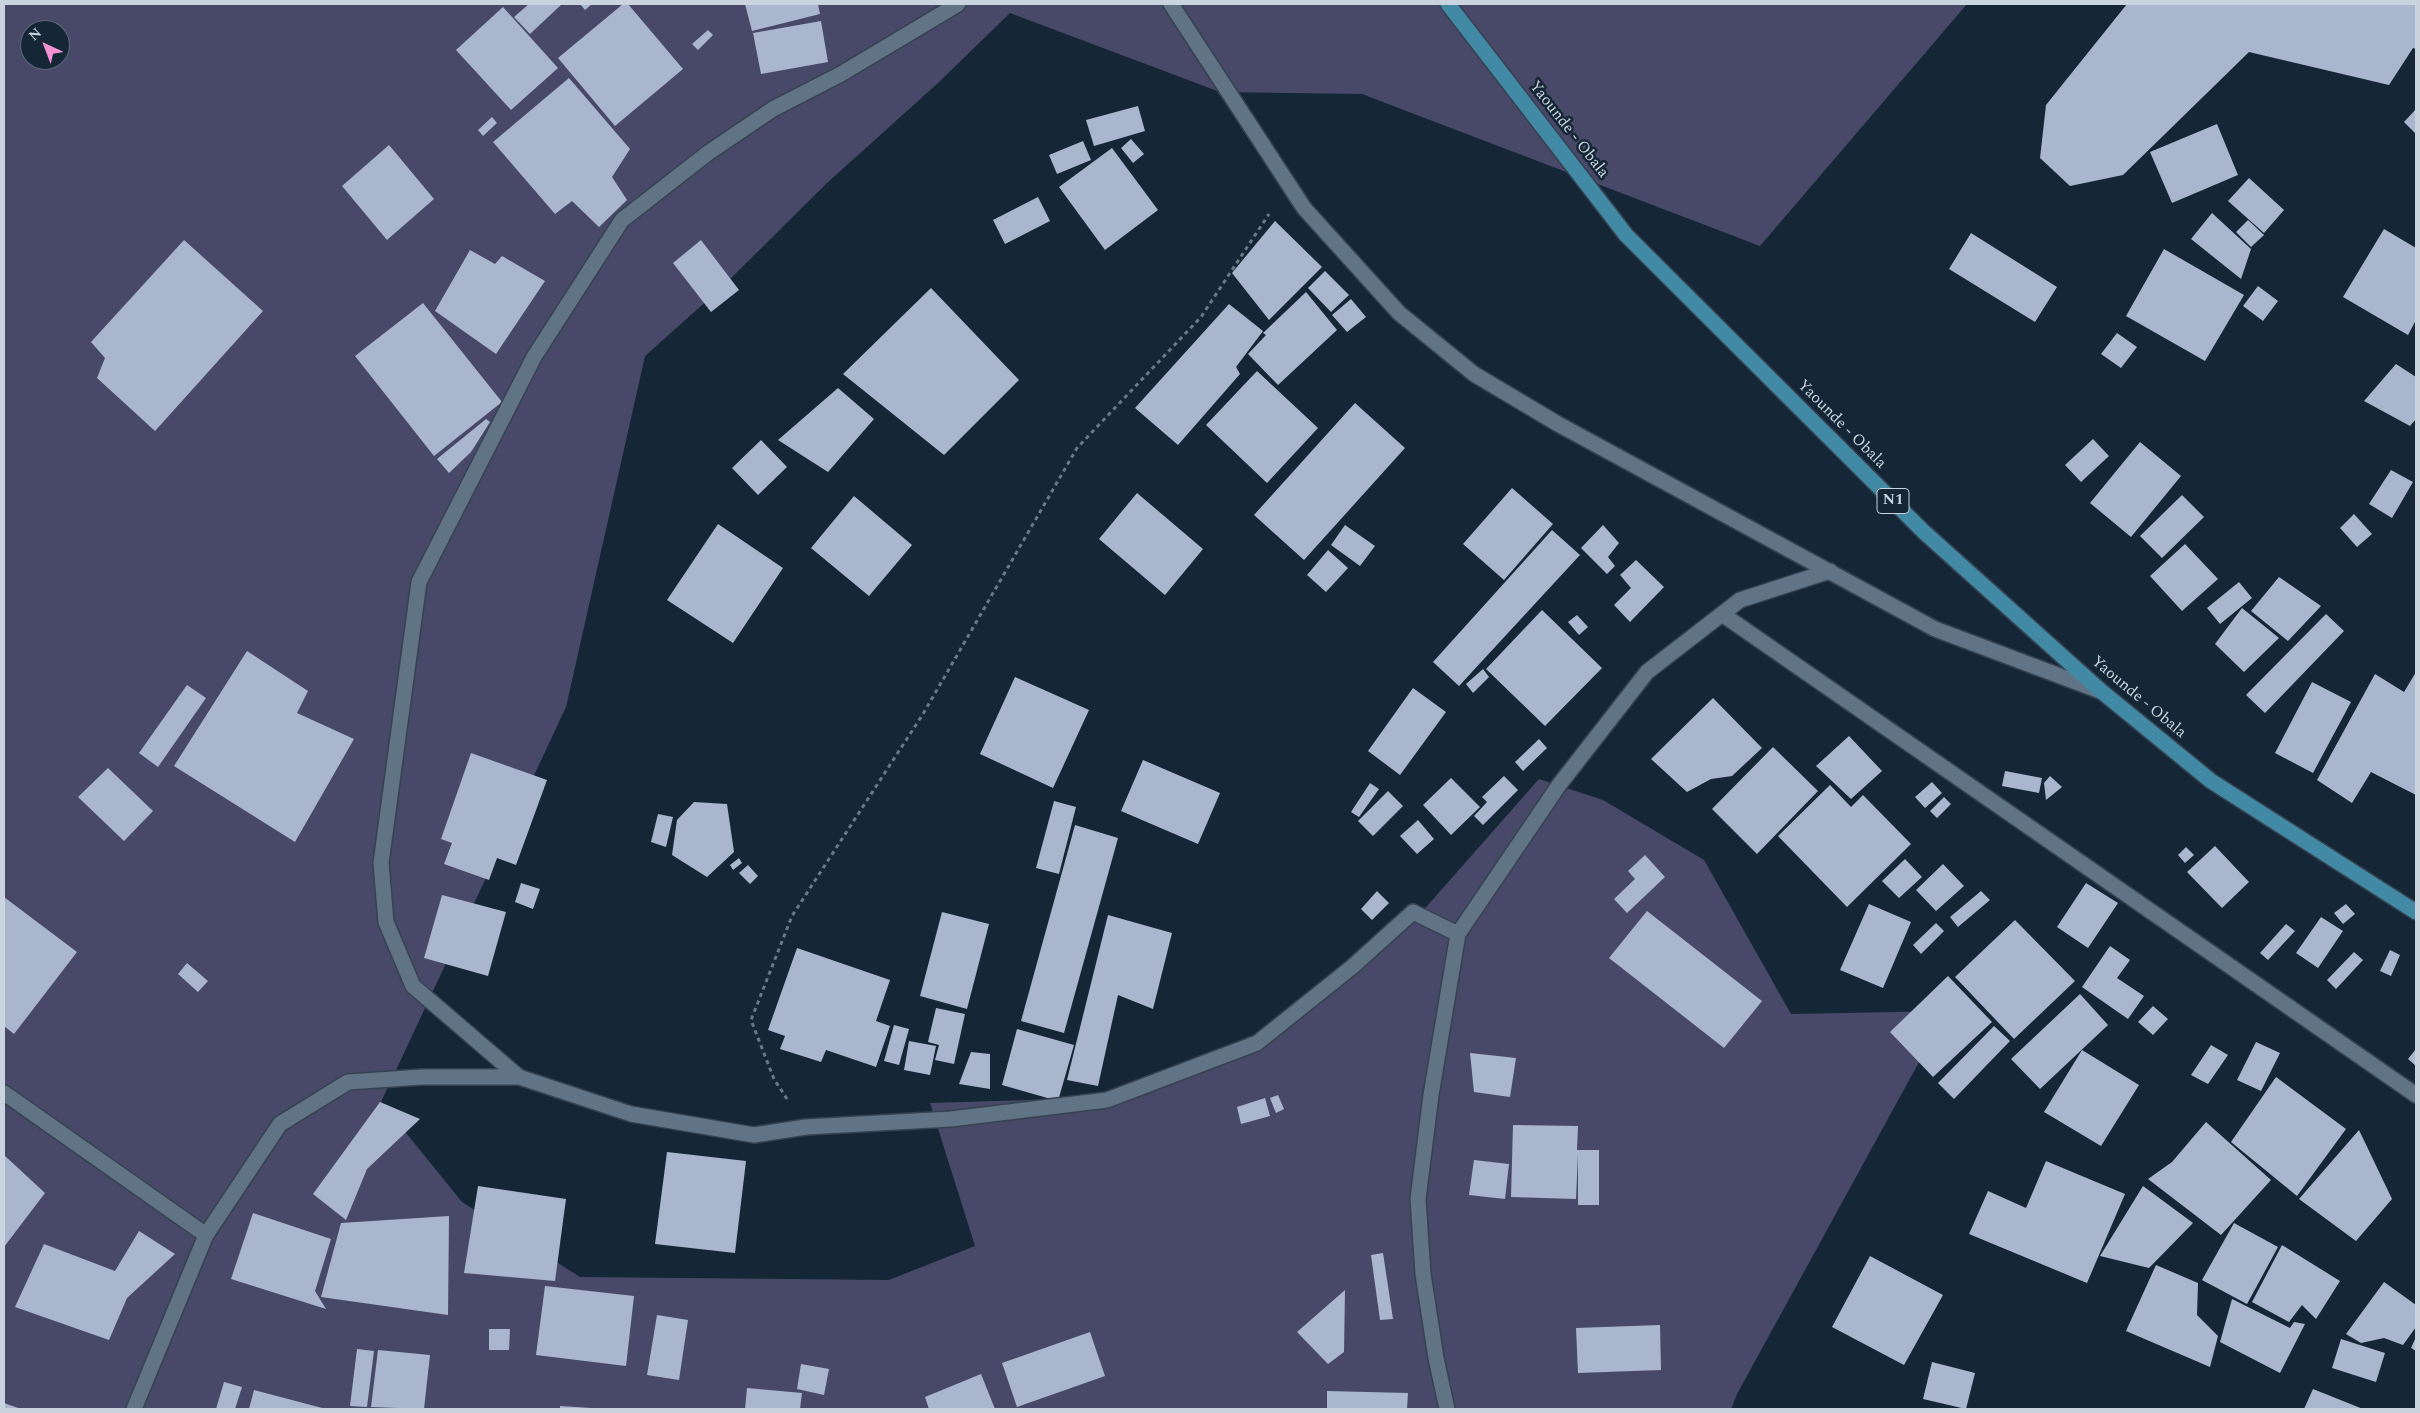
<!DOCTYPE html>
<style>
body{margin:0}
#map{position:relative;width:2420px;height:1413px;overflow:hidden;background:#152736;font-family:Spectral,serif}
canvas{display:block}
.frame{position:absolute;inset:0;border:5px solid #c9d4de;pointer-events:none}
.north{position:absolute;left:20px;top:20px;width:50px;height:50px;box-sizing:border-box;background:#152736;border:1px solid #5d6c79;border-radius:50%;rotate:317deg;font-size:14px;font-weight:700;line-height:20px;text-align:center;color:#c9d4de}
.north::after{content:'';display:block;margin:auto;width:18px;height:22px;background:#f491d3;clip-path:polygon(50% 0,100% 100%,50% 72%,0 100%)}
</style>
<div id="map">
<canvas width="2420" height="1413"></canvas>
<div class="frame"></div>
<div class="north">N</div>
</div>
<script>
const context = document.querySelector('canvas').getContext('2d');
context.lineJoin = 'round';
function paint(path, color) { context.fillStyle = color; context.fill(path, 'evenodd'); }
function stroke(path, color, width, dash) { context.strokeStyle = color; context.lineWidth = width; context.lineCap = dash ? 'butt' : 'round'; context.setLineDash(dash || []); context.stroke(path); }
function label(font, color, halo, rows, align = 'center') {
  context.font = font + ' Spectral,serif'; context.lineWidth = 5; context.setLineDash([]); context.textBaseline = 'middle'; context.strokeStyle = halo; context.fillStyle = color; for (const [text, x, y, turn = 0] of rows) {
    context.save(); context.translate(x, y); context.rotate((+turn || 0) * Math.PI / 180); context.textAlign = isNaN(turn) ? turn : align; if (halo) context.strokeText(text, 0, 0); context.fillText(text, 0, 0); context.restore();
  }
}
const forest = new Path2D(`
 M4,4h1963l-207,242 -398,-152 -142,-2 -210,-79 -72,70 -111,100 -107,106 -75,67 -79,351 -185,395 81,100 118,75 309,3 86,-34 -45,-143 164,-5 160,-58 166,-126 119,-135 64,21 101,60 87,154 156,-3 -210,383 -6,15h-1727zM30,30h30v30h-30z`);
const building = new Path2D(`
 M529,4h33l-32,30 -16,-17z
 M580,4h12l-7,6z
 M623,4h5l55,65 -68,57 -57,-68z
 M745,4h73l2,10 -68,17z
 M2127,4h289v45l-3,-1 -24,37 -140,-33 -126,123 -53,11 -30,-28 6,-53z
 M503,7l55,61 -47,42 -55,-60z
 M821,21l7,41 -67,12 -8,-41z
 M708,30l5,5 -15,15 -6,-6z
 M569,78l61,71 -18,28 15,23 -28,27 -27,-26 -17,13 -62,-72z
 M1138,106l7,25 -51,15 -8,-26z
 M2416,109v25l-12,-12z
 M492,117l5,6 -14,13 -5,-6z
 M2217,124l21,51 -66,28 -22,-51z
 M1131,139l13,15 -11,9 -12,-15z
 M1083,141l8,19 -34,14 -8,-19z
 M389,145l45,54 -47,41 -45,-54z
 M1112,148l46,62 -53,40 -46,-63z
 M2249,178l35,32 -20,23 -36,-32z
 M1038,197l12,24 -45,23 -12,-24z
 M2212,213l39,36 -10,30 -50,-40z
 M2248,220l16,15 -13,12 -15,-15z
 M1275,221l47,46 -53,53 -37,-47z
 M2384,229l32,19v72l-8,15 -65,-38z
 M1971,233l86,54 -22,35 -86,-53z
 M184,240l79,71 -108,120 -58,-53 8,-20 -14,-16z
 M701,240l38,50 -28,22 -38,-49z
 M2164,249l80,46 -39,66 -79,-45z
 M470,250l25,14 7,-8 43,25 -49,73 -61,-43z
 M1325,271l24,24 -18,17 -23,-24z
 M2258,286l20,15 -15,20 -20,-15z
 M931,288l88,92 -75,75 -101,-81z
 M1306,292l31,38 -59,55 -30,-31 18,-19 -3,-2z
 M1351,299l15,18 -19,15 -15,-17z
 M423,303l79,99 -68,54 -79,-100z
 M1229,304l34,27 -27,36 4,7 -62,71 -43,-37z
 M2117,333l20,14 -16,21 -20,-14z
 M2396,364l20,13v42l-6,7 -46,-25z
 M1257,371l61,57 -51,55 -61,-58z
 M838,388l36,31 -46,53 -50,-32z
 M1355,403l50,45 -101,112 -50,-45z
 M486,419l4,3 -19,30 -22,21 -12,-14z
 M2093,439l16,17 -28,26 -16,-17z
 M761,440l26,27 -29,28 -26,-27z
 M2140,442l41,34 -50,61 -41,-34z
 M2391,470l22,12 -21,36 -23,-14z
 M1512,488l41,36 -49,56 -41,-36z
 M1137,493l66,56 -38,46 -66,-56z
 M2182,495l22,22 -42,41 -22,-22z
 M854,496l58,49 -43,51 -58,-48z
 M2354,514l18,20 -15,13 -17,-19z
 M718,524l65,44 -50,75 -66,-43z
 M1345,525l30,21 -15,20 -29,-21z
 M1603,525l16,18 -11,14 7,9 -8,8 -26,-26z
 M1552,530l28,25 -121,131 -26,-24z
 M2185,544l33,35 -36,32 -32,-35z
 M1328,550l20,18 -22,24 -19,-17z
 M1636,560l28,27 -34,35 -16,-17 17,-17 -11,-13z
 M2279,577l42,29 -33,35 -37,-30z
 M2239,582l13,16 -32,26 -13,-16z
 M2242,608l37,30 -35,34 -29,-28z
 M1542,610l60,58 -57,58 -59,-57z
 M2326,614l18,17 -79,82 -19,-18z
 M1577,615l11,12 -9,8 -11,-13z
 M247,651l61,40 -11,22 57,26 -59,103 -121,-76z
 M1483,669l6,8 -16,16 -7,-9z
 M2416,672v123l-45,-23 -19,31 -35,-23 58,-106 29,18z
 M1015,677l74,33 -36,78 -73,-34z
 M2312,682l39,20 -38,71 -38,-20z
 M187,685l19,13 -48,69 -19,-14z
 M1413,688l33,24 -46,63 -32,-24z
 M1713,698l49,50 -30,28 -21,3 -24,13 -36,-33z
 M1849,736l33,35 -31,28 -35,-33z
 M1539,739l8,9 -24,23 -8,-9z
 M1773,747l45,44 -61,63 -45,-45z
 M471,753l76,27 -31,85 -19,-7 -8,22 -45,-16 8,-21 -11,-4z
 M1143,760l77,33 -22,51 -77,-33z
 M108,768l45,43 -29,30 -46,-44z
 M2005,771l37,7 -3,15 -37,-7z
 M1504,776l14,14 -35,35 -9,-9 13,-14 -5,-5z
 M2050,776l12,11 -16,13 -2,-17z
 M1451,778l29,29 -29,28 -28,-30z
 M1932,782l10,11 -17,15 -10,-11z
 M1370,783l9,6 -20,28 -8,-5z
 M1830,785l21,22 12,-12 48,49 -64,63 -69,-71z
 M1388,791l15,15 -30,30 -15,-15z
 M1944,797l7,7 -14,14 -7,-7z
 M1054,801l22,6 -17,67 -23,-6z
 M694,802l33,2 7,48 -27,25 -35,-22 5,-35z
 M658,814l15,3 -7,30 -15,-5z
 M1418,820l16,19 -17,15 -17,-18z
 M1075,825l43,13 -54,195 -43,-12z
 M2215,846l34,36 -27,26 -35,-36z
 M2186,847l8,8 -9,8 -7,-8z
 M1645,855l20,22 -38,36 -13,-14 21,-20 -7,-8z
 M739,858l3,5 -9,7 -3,-5z
 M1905,859l17,18 -23,21 -17,-17z
 M1943,864l21,22 -28,25 -20,-21z
 M748,865l10,11 -8,8 -11,-11z
 M521,883l19,6 -7,20 -18,-7z
 M2086,883l32,20 -30,45 -31,-21z
 M1377,891l12,12 -17,17 -11,-11z
 M1981,891l9,9 -32,27 -8,-10z
 M442,895l64,17 -18,64 -64,-18z
 M4,897l73,55 -63,82 -10,-8z
 M1869,904l42,18 -28,66 -43,-18z
 M2346,904l9,10 -12,10 -9,-11z
 M1647,911l115,90 -38,47 -115,-90z
 M942,912l47,12 -22,85 -47,-13z
 M1108,915l64,18 -19,76 -35,-14 -20,91 -31,-6z
 M2321,917l22,14 -25,37 -22,-15z
 M2015,920l60,61 -61,58 -59,-62z
 M1936,923l8,8 -23,23 -8,-9z
 M2286,924l9,7 -27,29 -8,-7z
 M2110,946l20,14 -13,18 27,18 -16,23 -46,-32z
 M797,948l93,32 -14,41 14,5 -14,41 -50,-17 -5,12 -41,-13 5,-13 -17,-6z
 M2390,950l10,5 -9,21 -11,-5z
 M2354,952l9,8 -27,29 -9,-9z
 M187,963l21,18 -10,11 -20,-18z
 M1948,976l44,46 -59,55 -43,-45z
 M2080,994l28,31 -68,64 -29,-30z
 M2153,1006l15,13 -15,16 -15,-13z
 M936,1008l29,6 -11,50 -19,-4 4,-15 -11,-3z
 M894,1025l15,4 -10,36 -15,-4z
 M1994,1026l16,15 -56,58 -16,-16z
 M1017,1029l57,16 -16,56 -56,-16z
 M909,1041l27,5 -6,29 -26,-5z
 M2256,1042l24,11 -19,38 -24,-11z
 M2211,1045l17,10 -20,29 -17,-9z
 M2416,1049v17l-8,-7z
 M2082,1050l57,35 -38,61 -57,-34z
 M971,1052l19,2v35l-31,-5z
 M1470,1053l46,5 -6,39 -36,-5z
 M2276,1077l70,52 -49,67 -66,-54z
 M1278,1095l6,14 -8,4 -6,-15z
 M1265,1098l5,18 -29,8 -4,-17z
 M380,1102l40,17 -53,50 -21,51 -33,-26z
 M2206,1122l65,58 -50,55 -73,-56 24,-17z
 M1513,1125l65,1 -1,24h22v55h-21v-51l-2,45 -65,-2z
 M2359,1130l33,69 -36,42 -57,-42z
 M667,1152l79,9 -11,92 -80,-9z
 M4,1155l41,38 -41,54z
 M1474,1160l35,4 -4,35 -36,-4z
 M2046,1161l79,33 -38,89 -118,-49 19,-43 38,17z
 M478,1186l88,13 -11,82 -91,-8z
 M2143,1186l50,37 -44,45 -49,-12z
 M253,1213l78,26 -16,52 11,18 -95,-30z
 M449,1216l-1,99 -127,-18 20,-74z
 M2234,1223l44,24 -31,57 -45,-24z
 M139,1231l36,23 -48,44 -18,42 -94,-33 29,-63 71,27z
 M2282,1245l58,36 -24,38 -14,-14 -13,17 -37,-20z
 M1383,1253l10,66 -13,1 -9,-65z
 M1870,1256l73,39 -39,70 -72,-38z
 M2156,1265l42,18 -1,32 21,21 -8,31 -84,-36z
 M2384,1282l32,23v22l-13,18 -19,-7 -23,5 -15,-9z
 M545,1286l89,10 -8,70 -90,-11z
 M1345,1290l-1,62 -16,12 -31,-32z
 M2232,1299l58,29 4,-6 11,2 -25,49 -60,-31z
 M657,1315l31,5 -9,60 -32,-5z
 M1660,1325l1,45 -83,3 -2,-45z
 M489,1329h21l-1,21h-20z
 M1090,1332l15,44 -88,31 -15,-44z
 M2416,1337v14l-5,-3z
 M2341,1339l44,14 -9,29 -44,-14z
 M357,1349l17,2 -7,56 -17,-1z
 M378,1350l52,5 -6,54 -53,-2z
 M1932,1362l43,11 -9,36 -43,-10z
 M801,1364l28,5 -5,26 -27,-6z
 M981,1374l14,35h-66l-4,-12z
 M224,1382l18,5 -7,22h-19z
 M747,1388l55,5 -2,16h-55z
 M2313,1389l50,20h-59z
 M254,1390l72,19h-77z
 M1327,1391l81,2 -1,16h-80z
 M4,1403l17,6h-17z
 M560,1406l31,2v1h-31z`);
const path = new Path2D(`
 M787,1099l-13,-20 -23,-59 41,-104 131,-202 154,-266 124,-131 68,-103`);
const minor = new Path2D(`
 M1171,4l133,204 95,105 75,61 84,50 377,205 165,62
 M1722,614l694,481
 M519,1077l-106,-91 -27,-64 -5,-59 38,-281 115,-225 88,-137 86,-67 65,-44 68,-35 117,-70
 M4,1093l202,142
 M134,1409l72,-174 74,-111 68,-42 74,-5h97l112,37 123,21 52,-8 145,-8 156,-19 150,-57 95,-76 61,-55 45,22
 M1447,1409l-11,-51 -13,-84 -5,-75 13,-104 27,-161 101,-149 88,-113 93,-72 90,-29`);
const trunk = new Path2D(`
 M1448,4l178,231 298,297 177,159 110,90 205,131`);
const shields = [
 [1893,501,32]
];
const shieldNames = [
 ["N1",1893,501]
];
const streetNames = [
 ["Yaounde - Obala",1568,130,52],
 ["Yaounde - Obala",1841,425,45],
 ["Yaounde - Obala",2138,698,40]
];
paint(forest, '#484968');
paint(building, '#aab6ce');
stroke(minor, '#35424f', 18);
stroke(trunk, '#35424f', 18);
stroke(path, '#6a7985', 3, [4, 4]);
stroke(minor, '#607486', 15);
stroke(trunk, '#4189a5', 15);
for (const [x, y, w] of shields) { const box = new Path2D(); box.roundRect(x - w / 2, y - 12.5, w, 25, 4); context.fillStyle = '#152736'; context.fill(box); stroke(box, '#c9d4de', 1); }
label('bold 15px', '#c9d4de', null, shieldNames);
label('16px', '#c9d4de', '#152736', streetNames);
</script>
